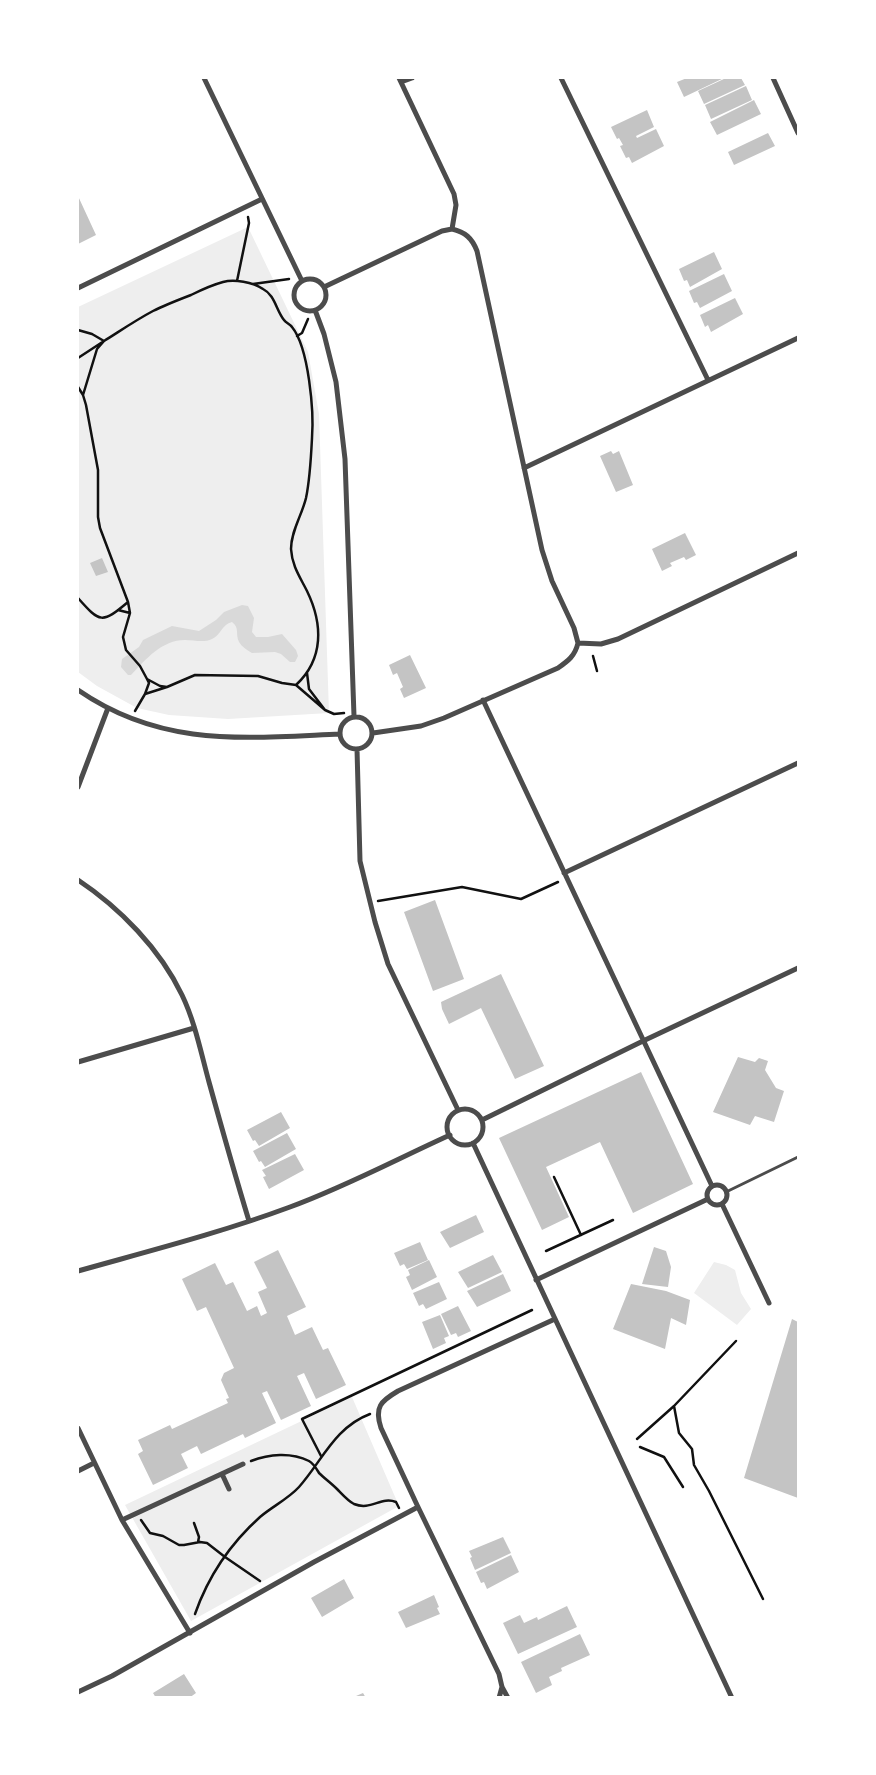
<!DOCTYPE html>
<style>
body{margin:0}
#map{position:relative;width:876px;height:1775px;overflow:hidden;background:#fff;font-family:Poppins,sans-serif}
canvas{display:block}
.frame{position:absolute;inset:0;border:79px solid #fff;pointer-events:none}
</style>
<div id="map">
<canvas width="876" height="1775"></canvas>
<div class="frame"></div>
</div>
<script>
const context = document.querySelector('canvas').getContext('2d');
context.lineJoin = 'round';
function paint(path, color) { context.fillStyle = color; context.fill(path, 'evenodd'); }
function stroke(path, color, width, dash) { context.strokeStyle = color; context.lineWidth = width; context.lineCap = dash ? 'butt' : 'round'; context.setLineDash(dash || []); context.stroke(path); }
const green = new Path2D(`
 M248,227l60,125 11,62 10,299 -101,6 -59,-4 -32,-7 -40,-22 -19,-14v-365z
 M714,1262l12,3 9,5 6,23 10,16 -14,16 -43,-32z
 M352,1397l47,109 -208,115 -66,-116z`);
const water = new Path2D(`
 M242,605l6,1 6,12 -2,14 4,5h12l14,-3 14,16 2,6 -3,6h-5l-9,-8 -6,-2 -23,1c-5,-3 -10,-6 -13,-11 -4,-8 1,-14 -7,-20 -10,2 -11,13 -20,17 -8,4 -18,1 -27,1 -23,0 -39,19 -54,35h-3l-7,-8 1,-8 17,-12 4,-7 29,-14 27,5 17,-11 8,-8z`);
const building = new Path2D(`
 M687,78h37l-40,19 -7,-15z
 M726,78h15l4,7 -41,19 -6,-13z
 M746,86l6,14 -41,19 -6,-14z
 M754,100l7,14 -44,21 -7,-13z
 M647,110l7,17 -18,9 1,2 19,-9 8,17 -32,17 -3,-6 -3,1 -6,-12 3,-1 -4,-7 -2,1 -6,-12z
 M768,133l7,13 -41,19 -6,-13z
 M78,196l18,39 -18,9z
 M714,252l8,17 -32,18 -3,-7 -3,1 -5,-12z
 M724,274l8,17 -32,17 -3,-6 -3,1 -5,-12z
 M735,298l8,16 -32,18 -3,-7 -3,2 -5,-12z
 M611,451l2,3 6,-3 14,34 -17,7 -16,-36z
 M685,533l11,22 -10,5 -2,-3 -14,6 2,3 -10,5 -10,-22z
 M102,558l6,14 -12,4 -6,-13z
 M410,655l16,33 -22,10 -4,-9 3,-2 -6,-14 -4,2 -4,-10z
 M435,900l29,79 -31,12 -29,-79z
 M501,974l43,92 -29,13 -34,-71 -32,16 -7,-15 -1,-7z
 M738,1057l17,5 4,-4 9,3 -3,9 11,18 8,3 -10,31 -19,-6 -5,9 -37,-13z
 M641,1072l52,112 -60,29 -33,-71 -54,25 23,50 -27,13 -43,-92z
 M281,1112l9,16 -31,18 -4,-6 -2,1 -6,-11z
 M287,1133l9,16 -31,18 -4,-6 -2,1 -6,-11z
 M295,1154l9,16 -35,19 -6,-12 3,-1 -4,-6z
 M476,1215l8,17 -34,16 -10,-16z
 M420,1242l8,18 -21,9 -3,-5 -4,2 -6,-13z
 M654,1247l12,4 5,16 -3,20 -26,-3z
 M278,1250l28,57 -19,9 8,19 17,-8 11,23 5,-2 18,37 -30,14 -12,-26 -7,3 14,30 -30,14 -14,-29 -5,2 14,30 -31,15 -2,-4 -42,20 -4,-8 -16,8 7,14 -35,17 -15,-31 5,-3 -5,-11 32,-15 2,4 56,-26 -2,-4 3,-1 -8,-18 3,-7 10,-5 -28,-61 -9,4 -15,-32 33,-16 11,22 7,-3 14,29 10,-5 4,10 6,-3 -9,-21 9,-4 -13,-26z
 M493,1255l9,17 -34,16 -10,-16z
 M429,1260l8,17 -25,13 -6,-13 4,-2 -2,-5z
 M503,1274l8,17 -34,16 -10,-16z
 M439,1282l8,17 -21,10 -3,-5 -4,2 -6,-13z
 M631,1284l35,7 24,9 -4,25 -15,-7 -6,31 -52,-20z
 M458,1306l13,25 -13,6 -2,-4 -5,2 -10,-21z
 M440,1315l9,21 -5,2 2,5 -13,6 -11,-27z
 M792,1319l6,3v176l-54,-20z
 M503,1537l8,16 -36,17 -5,-12 2,-1 -3,-6z
 M511,1555l8,17 -32,17 -3,-7 -3,1 -5,-11z
 M344,1579l10,19 -32,19 -11,-19z
 M434,1595l5,12 -2,1 3,6 -34,14 -8,-16z
 M567,1606l10,21 -59,27 -15,-31 17,-8 4,8 13,-6 1,3z
 M580,1634l10,21 -29,13 1,3 -13,6 3,8 -16,8 -15,-31z
 M184,1674l12,19 -7,5h-33l-3,-5z
 M363,1693l3,5h-9l-1,-2z`);
const path = new Path2D(`
 M237,281l12,-58 -1,-6
 M253,284l36,-5
 M78,330l14,4 12,7c16,-10 32,-21 49,-30 12,-6 25,-11 38,-16 10,-5 21,-10 32,-13 11,-3 30,0 40,7 12,6 13,21 21,31 2,3 6,4 8,7 17,21 22,85 20,111 -1,20 -2,41 -6,60 -4,17 -15,33 -15,51 1,17 9,28 16,42 16,33 17,68 -11,94l-14,-2 -24,-7 -63,-1 -28,12
 M297,336l5,-3 6,-14
 M78,358l26,-17 -7,8 -14,46
 M78,387l5,8 3,10 12,65v47l2,11 28,74 2,11 -12,-3
 M78,598c22,25 24,26 50,4
 M130,613l-7,24 3,13 14,16 7,13
 M593,656l4,15
 M296,685l29,25 -16,-21 -2,-16
 M325,710l9,4 10,-1
 M135,711l10,-17 22,-7 -7,-1 -13,-7 2,4 -4,11
 M378,901l84,-14 59,12 37,-17
 M554,1177l27,58
 M546,1251l67,-31
 M674,1406l5,27 13,16 2,16 15,26 54,108
 M637,1439l37,-33 62,-65
 M640,1447l24,10 19,30
 M321,1456l-19,-37 230,-109
 M251,1461c18,-7 40,-9 58,0 5,3 7,7 10,12 5,5 12,10 18,16 5,5 11,12 17,15 17,7 27,-8 42,-2l3,6
 M141,1520l9,13 13,3 16,9h5l16,-3 7,1 18,14 35,24
 M194,1523l5,14 -1,5
 M195,1614c13,-37 36,-71 65,-97 13,-11 28,-18 39,-30 23,-26 36,-60 71,-73`);
const service = new Path2D(`
 M726,1192l72,-35`);
const minor = new Path2D(`
 M204,78l98,203
 M399,78l55,116 2,11 -4,24c13,3 20,9 25,22l65,299 10,31 22,47 4,15
 M561,78l147,302
 M773,78l25,55
 M401,82l11,-4
 M294 295a16 16 0 1 1 32 0a16 16 0 1 1-32 0Z
 M324,287l118,-56 10,-2
 M78,288l184,-89
 M315,310l9,24 12,48 9,77 9,257
 M524,468l274,-130
 M78,690c84,58 166,48 262,44
 M483,700l229,486
 M340 733a16 16 0 1 1 32 0a16 16 0 1 1-32 0Z
 M373,733l48,-7 23,-8 114,-50c10,-7 17,-12 20,-25l23,1 17,-5 180,-86
 M357,749l3,112 15,61 13,42 70,146
 M78,787l30,-79
 M564,873l234,-110
 M78,880c42,28 82,69 104,115 13,27 19,58 27,87 13,47 26,93 40,139
 M78,1062l116,-34
 M447 1127a18 18 0 1 1 36 0a18 18 0 1 1-36 0Z
 M482,1120l161,-79 155,-73
 M473,1143l259,555
 M707 1195a10 10 0 1 1 20 0a10 10 0 1 1-20 0Z
 M722,1204l47,99
 M78,1271c71,-20 142,-38 212,-64 55,-20 107,-48 160,-72
 M536,1280l172,-81
 M78,1428l44,92 68,113
 M78,1471l16,-8
 M222,1474l7,15
 M122,1520l121,-56
 M78,1692l34,-16 202,-114 104,-55
 M499,1698l3,-11
 M508,1698l-6,-11 -3,-13 -81,-167 -37,-79c-7,-21 0,-27 17,-37l157,-72`);
paint(green, '#eee');
paint(water, '#d9d9d9');
paint(building, '#c4c4c4');
stroke(path, '#111', 2.5);
stroke(service, '#4c4c4c', 3);
stroke(minor, '#4c4c4c', 5);
</script>
